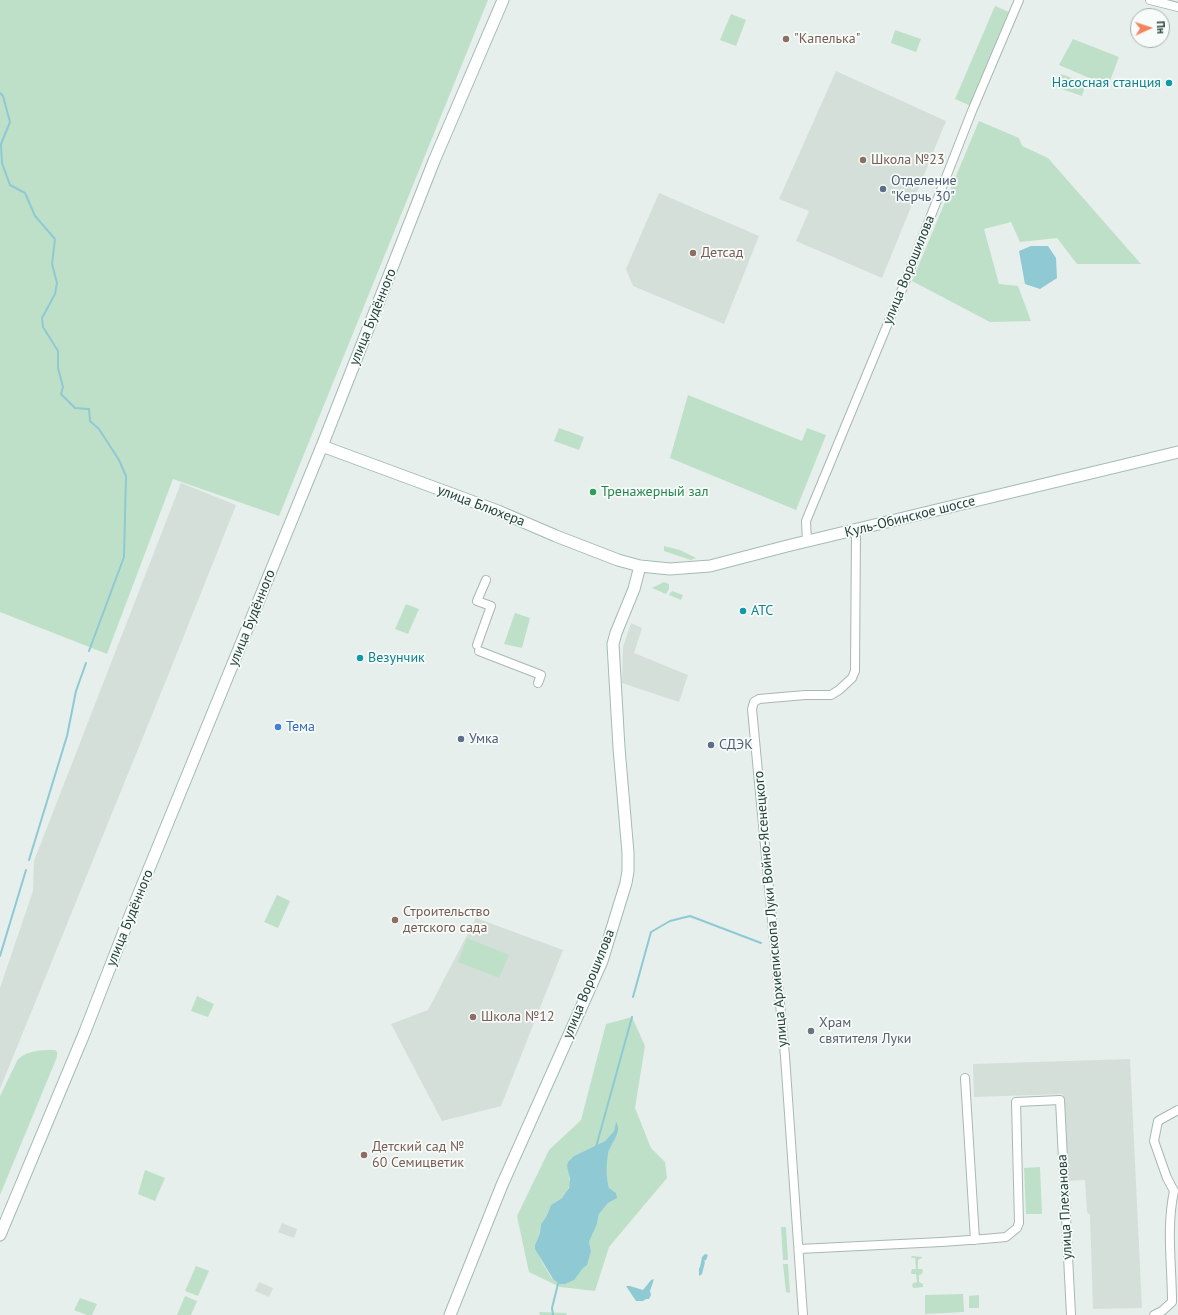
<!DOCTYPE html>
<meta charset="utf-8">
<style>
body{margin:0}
#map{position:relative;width:1178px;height:1315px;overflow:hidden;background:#e6efeb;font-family:"PT Sans",sans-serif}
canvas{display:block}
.north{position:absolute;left:1130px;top:8px;width:40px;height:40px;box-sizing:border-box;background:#f7fbf9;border:1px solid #a3b1ad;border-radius:50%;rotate:87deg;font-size:11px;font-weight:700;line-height:16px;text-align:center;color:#24423a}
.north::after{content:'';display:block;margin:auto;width:14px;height:18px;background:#f4845f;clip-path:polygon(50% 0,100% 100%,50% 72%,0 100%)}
</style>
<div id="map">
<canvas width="1178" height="1315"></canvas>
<div class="north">Пн</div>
</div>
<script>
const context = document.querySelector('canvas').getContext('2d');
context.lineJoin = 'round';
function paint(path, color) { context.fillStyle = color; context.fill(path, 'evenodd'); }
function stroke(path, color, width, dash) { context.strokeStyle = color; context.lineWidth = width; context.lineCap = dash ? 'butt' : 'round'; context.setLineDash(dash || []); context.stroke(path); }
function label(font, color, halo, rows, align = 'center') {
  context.font = font + ' "PT Sans",sans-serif'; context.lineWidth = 3.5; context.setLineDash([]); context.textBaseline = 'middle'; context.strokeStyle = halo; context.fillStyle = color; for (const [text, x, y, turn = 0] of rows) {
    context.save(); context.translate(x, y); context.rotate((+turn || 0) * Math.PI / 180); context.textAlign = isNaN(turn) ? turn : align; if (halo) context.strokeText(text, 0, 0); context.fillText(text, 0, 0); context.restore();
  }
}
const built = new Path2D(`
 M836,71l110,50 -64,157 -86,-37 13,-30 -30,-12z
 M659,193l100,43 -35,88 -91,-38 -7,-17z
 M181,483l55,22 -65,163 -171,421v-101l33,-97 1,-30z
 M631,623l11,5 -8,25 54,22 -9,27 -57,-19 1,-36z
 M476,918l87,32 -62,156 -59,15 -51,-97 37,-14z
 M1130,1059l12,249 -49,1 -3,-94 -3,-3 -2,-32 -18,1 -4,-87 -89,3 -1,-33z
 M282,1223l15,6 -3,9 -16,-6z
 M259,1282l14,6 -4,9 -14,-6z`);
const green = new Path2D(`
 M0,0h488l-209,516 -106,-37 -66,175 -107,-42z
 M995,6l16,7 -40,93 -16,-7z
 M731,14l15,6 -10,26 -16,-6z
 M895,30l26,9 -5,13 -25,-9z
 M1073,39l46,18 -11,29 -49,-21z
 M1061,74l25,9 -4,13 -26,-9z
 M979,121l40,17 3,8 26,12 93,106h-64l-20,-26 -37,4 -9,-20 -27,7 15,55 19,2 13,35 -41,1 -78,-41z
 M688,395l114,46 5,-13 19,7 -30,75 -126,-52z
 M559,428l25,9 -5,13 -25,-9z
 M664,546l16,4 16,8 -5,2 -27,-9z
 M664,582l5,2v5l-3,5 -14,-6z
 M672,591l11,4 -2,5 -12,-5z
 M406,604l13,5 -11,25 -13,-5z
 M515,613l15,5 -8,30 -18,-4z
 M277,895l13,6 -12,27 -14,-6z
 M467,938l42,17 -10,23 -41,-16z
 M197,996l17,8 -6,13 -17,-6z
 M632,1017l13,29 -10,62 16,40 14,14 2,16 -58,69 -14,44 -35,-4 -31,-15 -12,-56 32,-66 32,-30 25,-96zM616,1123c4,13 -3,15 -7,27 -5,12 -3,26 0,38l7,5 -4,7 -4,3 -9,11 -2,10 -8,18 2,9 -8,17 -3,4 -28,7 -11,-19 -6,-15 5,-12 1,-9 5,-7 5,-12 11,-7 5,-6 3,-9 -1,-8 5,-19 31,-15 9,-10z
 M55,1050l2,2v5l-57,138v-99l17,-35c8,-11 25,-11 38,-11z
 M1040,1167l2,47h-16l-2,-46z
 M145,1170l20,8 -10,23 -17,-7z
 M781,1227h5l2,33h-5z
 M912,1256l10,1v1l-4,2v9h4l1,2 -1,3 -3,1v7l4,2v3l-9,1 -2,-2 1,-3 4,-1 -1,-8h-4l-1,-1 1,-4h4l-1,-11h-4z
 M783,1264h5l2,29 -4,-1z
 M196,1266l13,5 -11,25 -13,-5z
 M963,1294l1,18 -39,2v-19z
 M979,1295v13h-10v-12z
 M185,1296l12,5 -6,14h-14z
 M80,1298l17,6 -5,11h-5l-13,-5z
 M539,1312l27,1 1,2h-27z`);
const water = new Path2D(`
 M1031,246h17l8,12 1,20 -17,11 -15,-5 -6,-33z
 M616,1122c7,11 -6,21 -8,32 -2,12 -2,22 1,34l7,5 1,5 -9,5 -9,11 -2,10 -8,18 2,9 -4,14 -4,3 -9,12 -9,4h-5l-7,-5 -18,-30v-4l5,-12 1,-9 5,-7 5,-12 11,-7 7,-10 1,-9 -3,-13 1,-4 6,-6 31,-15 9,-10z
 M705,1254l3,1 -2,5 -2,1 1,1 -3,12 -3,2v-8l1,-1 2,-10z
 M654,1279l-4,12 1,4 -2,4h-3l-3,2h-7l-10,-15h4l13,4 8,-10z`);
const stream = new Path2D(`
 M0,93l3,3 7,26 -9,22 1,19 8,22 15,8 10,23 20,23 -3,25 5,19 -2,11 -13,24 1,9 15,24v17l5,19 -2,7 14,14 14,1 1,12 9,8 20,31 7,16 -2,81 -35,94
 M29,860l38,-124 9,-45 10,-28
 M0,956l26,-86
 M633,997l18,-65 19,-11 20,-5 71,27
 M596,1147l36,-130
 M553,1315l-1,-7 7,-28`);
const minor = new Path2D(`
 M1150,0l28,7
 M807,542l-1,-21 97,-234 69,-176 47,-111
 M477,645l14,-39 -14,-5 9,-21
 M479,651l62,24 -3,8
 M965,1078l10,162
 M799,1249l142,-7 43,-3 22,-2 11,-9 2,-5 -3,-121 44,-2 11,215
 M803,1315l-18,-259 -33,-347 2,-7 5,-3 46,-4h26l8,-5 13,-12 3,-7 1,-141
 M1154,1315l8,-4 10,-9c0,-37 -6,-74 2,-111l-7,-13 -13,-37 4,-20 20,-11`);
const secondary = new Path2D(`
 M322,446l176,65 58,25 62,24 22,6 30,3 40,-3 77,-20 391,-94
 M0,1235l84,-201 51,-131 187,-457 112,-285 69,-161
 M450,1315l52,-130 100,-224 24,-78 2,-12v-18l-9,-105 -6,-104 3,-11 18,-44 6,-23`);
const markers = [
 [786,39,4,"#8d6e63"],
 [1169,83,4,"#0f9aa8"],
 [863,160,4,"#8d6e63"],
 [883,189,4,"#5c6f8a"],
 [693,253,4,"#8d6e63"],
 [593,492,4,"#2e9e5b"],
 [743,611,4,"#0f9aa8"],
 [360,658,4,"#0f9aa8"],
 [278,727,4,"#3f7fe0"],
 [461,739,4,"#5c6f8a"],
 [711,745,4,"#5c6f8a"],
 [395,920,4,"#8d6e63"],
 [473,1017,4,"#8d6e63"],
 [811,1031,4,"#6b7280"],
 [364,1155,4,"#8d6e63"]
];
const educationNames = [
 ["\"Капелька\"",794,39],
 ["Школа №23",871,160],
 ["Детсад",701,253],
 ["Строительство",403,912],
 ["детского сада",403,928],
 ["Школа №12",481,1017],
 ["Детский сад №",372,1147],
 ["60 Семицветик",372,1163]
];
const cultureNames = [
 ["Насосная станция",1161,83,"right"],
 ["АТС",751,611],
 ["Везунчик",368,658]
];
const serviceNames = [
 ["Отделение",891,181],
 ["\"Керчь 30\"",891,197],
 ["Умка",469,739],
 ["СДЭК",719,745]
];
const streetNames = [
 ["улица Ворошилова",909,270,-68],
 ["улица Будённого",373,317,-68],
 ["улица Блюхера",481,506,21],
 ["Куль-Обинское шоссе",910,517,-14],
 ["улица Будённого",252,618,-68],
 ["улица Архиепископа Луки Войно-Ясенецкого",771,909,-95],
 ["улица Будённого",130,918,-68],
 ["улица Ворошилова",589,984,-68],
 ["улица Плеханова",1065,1207,-93]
];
const leisureNames = [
 ["Тренажерный зал",601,492]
];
const shopNames = [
 ["Тема",286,727]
];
const worshipNames = [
 ["Храм",819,1023],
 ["святителя Луки",819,1039]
];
paint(built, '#d4dfda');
paint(green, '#bfe0c8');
paint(water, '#8ec9d4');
stroke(stream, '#8ec9d4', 2);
stroke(minor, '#a8b8b2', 10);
stroke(secondary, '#a4bbb3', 13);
stroke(minor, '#fff', 8);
stroke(secondary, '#fff', 11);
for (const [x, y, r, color] of markers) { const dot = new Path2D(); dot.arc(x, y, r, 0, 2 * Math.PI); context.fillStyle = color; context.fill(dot); stroke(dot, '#f7fbf9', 1.5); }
label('14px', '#785e54', '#f7fbf9', educationNames, 'left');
label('14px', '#0d838f', '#f7fbf9', cultureNames, 'left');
label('14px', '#4e5e75', '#f7fbf9', serviceNames, 'left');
label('14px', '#24423a', '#f7fbf9', streetNames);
label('14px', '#27864d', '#f7fbf9', leisureNames, 'left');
label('14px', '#366cbe', '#f7fbf9', shopNames, 'left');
label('14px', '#5b616d', '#f7fbf9', worshipNames, 'left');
</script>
